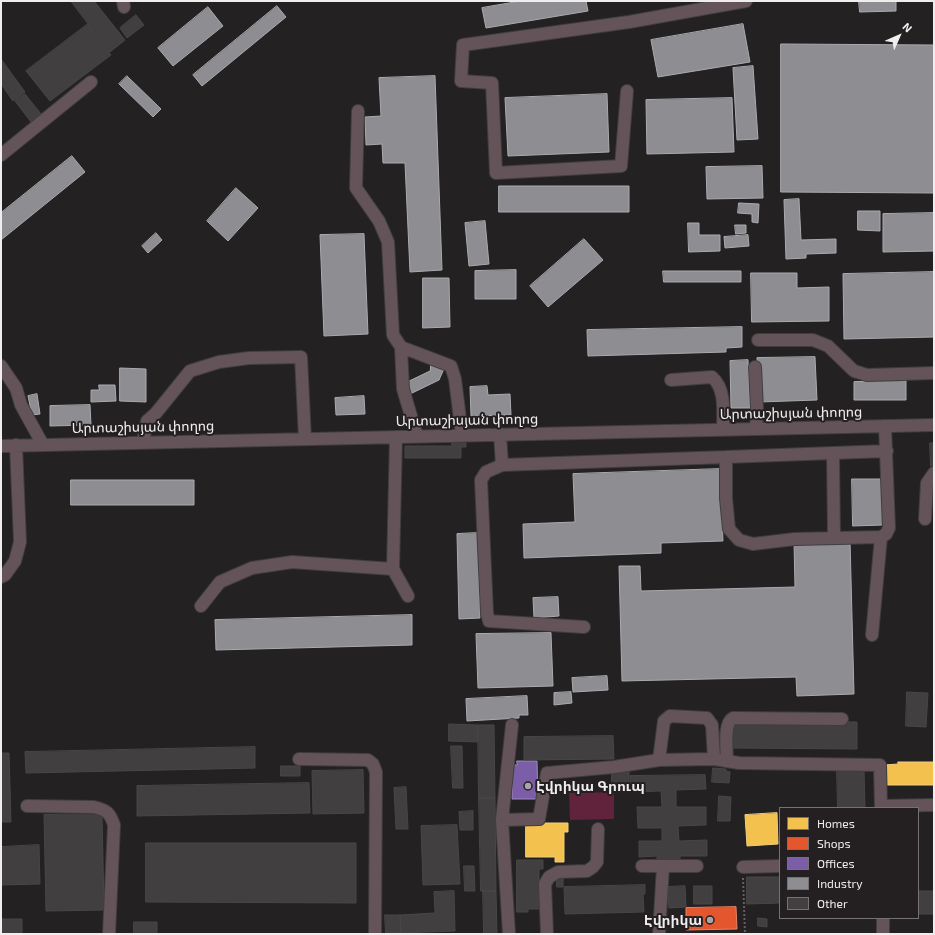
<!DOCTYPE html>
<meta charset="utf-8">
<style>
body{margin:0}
#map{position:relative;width:935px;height:935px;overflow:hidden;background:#232122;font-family:"Exo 2",sans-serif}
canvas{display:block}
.frame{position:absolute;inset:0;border:2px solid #f0edee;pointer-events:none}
.legend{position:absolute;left:779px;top:807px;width:140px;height:112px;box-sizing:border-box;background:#242021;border:1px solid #767273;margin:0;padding:5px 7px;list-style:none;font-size:12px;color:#f0edee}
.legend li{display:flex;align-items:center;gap:8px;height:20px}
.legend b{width:20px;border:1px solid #767273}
.north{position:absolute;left:879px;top:16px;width:40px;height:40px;-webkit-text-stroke:3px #242021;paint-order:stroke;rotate:45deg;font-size:11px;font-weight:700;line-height:16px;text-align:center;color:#f0edee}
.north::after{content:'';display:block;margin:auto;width:14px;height:18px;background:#f0edee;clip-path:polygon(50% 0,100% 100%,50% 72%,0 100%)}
</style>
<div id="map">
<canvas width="935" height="935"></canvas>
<div class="frame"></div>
<ul class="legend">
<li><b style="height:11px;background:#f2c14e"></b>Homes</li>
<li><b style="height:11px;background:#e4572e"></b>Shops</li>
<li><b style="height:11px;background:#7b5ea7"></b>Offices</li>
<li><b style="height:11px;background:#8d8d92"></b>Industry</li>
<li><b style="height:11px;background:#413f40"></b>Other</li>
</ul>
<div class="north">N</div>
</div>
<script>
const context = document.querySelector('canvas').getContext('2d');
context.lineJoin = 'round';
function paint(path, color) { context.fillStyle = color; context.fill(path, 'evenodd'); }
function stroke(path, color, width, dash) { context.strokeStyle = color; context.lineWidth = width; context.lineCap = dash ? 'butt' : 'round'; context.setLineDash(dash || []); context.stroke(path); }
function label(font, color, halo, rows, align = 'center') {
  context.font = font + ' "Exo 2","Noto Sans Armenian",sans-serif'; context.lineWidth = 4; context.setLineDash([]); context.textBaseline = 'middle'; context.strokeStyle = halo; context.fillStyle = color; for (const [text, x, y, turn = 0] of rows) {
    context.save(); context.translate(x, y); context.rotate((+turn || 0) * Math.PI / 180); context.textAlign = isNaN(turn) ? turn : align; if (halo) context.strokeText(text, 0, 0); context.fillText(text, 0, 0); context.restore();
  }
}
const green = new Path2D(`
 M614,792v27l-44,1 -1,-27z`);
const homes = new Path2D(`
 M898,762h36v23h-49l-1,-20 14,-1z
 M777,813l1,31 -31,2 -2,-31z
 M526,823h42v9h-4v30h-9v-5h-29z`);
const shops = new Path2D(`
 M736,907l1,22 -51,1v-22z`);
const offices = new Path2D(`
 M517,761h20l1,38h-26v-34h5z`);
const industry = new Path2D(`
 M521,1h65l2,10 -102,17 -4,-20z
 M859,1h37v10l-36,1z
 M277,6l9,11 -84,69 -9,-11z
 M208,7l15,19 -50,40 -15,-18z
 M743,24l7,38 -92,15 -7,-37z
 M781,44l153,1v148l-153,-1z
 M753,66l5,73 -21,1 -4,-72z
 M127,76l34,33 -8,8 -34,-33z
 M435,76l7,194 -32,2 -5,-109h-22l-1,-19 -16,1 -1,-28 16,-1 -2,-38z
 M607,94l2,58 -101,4 -3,-58z
 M732,98l2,54 -87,2 -1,-54z
 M72,156l13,16 -84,68v-27z
 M762,166l1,32 -56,1 -1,-32z
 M499,186h130v26h-130z
 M236,188l22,20 -30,33 -21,-20z
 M799,199l2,41 35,-1v14l-30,1v4l-20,1 -2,-59z
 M739,203l20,1 -1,19 -6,-1v-8l-14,-1z
 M858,211h22v20l-22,-1z
 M934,213v38l-51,1v-38z
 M485,221l4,43 -20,2 -4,-43z
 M688,223h11v12h21v16l-31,1z
 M735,225h11v8l-10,1z
 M156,233l6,7 -14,13 -6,-7z
 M364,234l4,100 -44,2 -4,-101z
 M748,235l1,11 -24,2 -1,-11z
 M584,239l19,21 -55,47 -18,-21z
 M516,270v29h-41v-28z
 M663,271h78v11h-77z
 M934,272v65l-90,2 -1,-65z
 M751,273h46v15l32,-1v34l-77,1z
 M423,278h26l1,49 -27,1z
 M742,327v20l-16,1v4l-138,4 -1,-26z
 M815,357l2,43 -58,2 -2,-44z
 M748,360l2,48h-19l-1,-47z
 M431,364l12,1v6l-4,9 -31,15 -5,-11 27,-13z
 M120,368l26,1v33l-26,-1z
 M906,381v19h-52v-18z
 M99,385h16l1,16 -25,1v-12h8z
 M487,386l1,9 22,-1 1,21 -40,1 -1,-29z
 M37,394l3,20 -8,1 -4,-19z
 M364,396l1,18 -29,1 -1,-17z
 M90,405l1,20 -41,1v-20z
 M720,469l3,72 -62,2v10l-137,5 -1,-34 52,-2 -2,-48z
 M852,479h30l1,46 -30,1z
 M71,480h123v25h-123z
 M478,533l2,85 -21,1 -2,-85z
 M850,540l4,154 -57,2 -1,-19 -174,4 -3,-115h21l1,25 154,-4 -1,-45z
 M558,597l1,19 -25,2 -1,-20z
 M412,615v30l-196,5 -1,-30z
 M551,633l2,53 -75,2 -2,-54z
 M607,676l1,14 -35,2 -1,-14z
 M571,692l1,11 -18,2v-12z
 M527,696l1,19h-9v3l-52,3 -1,-22z`);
const building = new Path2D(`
 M71,1h23l31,39 -15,12z
 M136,15l8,10 -17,13 -7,-10z
 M88,24l23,31 -61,46 -24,-30z
 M1,59l24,33 -12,9 -12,-17z
 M25,94l16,20 -10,8 -16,-21z
 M451,441h15v6h-5v11h-56v-12h47z
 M930,443h4v23h-3z
 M907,692l21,1 -2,34 -20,-1z
 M730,722h127v27l-127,-1z
 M449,724l29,1v17l-29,-1z
 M478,725h16l1,73h-16z
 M613,736l1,23 -90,1v-23z
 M451,746h11l1,42h-10z
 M255,747v21l-229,5 -1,-21z
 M1,753h8l2,69h-10z
 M281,766h19v10h-19z
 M713,768l13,1v2l4,1 -1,11 -17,-1z
 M363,770l1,43 -51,1 -1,-43z
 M837,770h27l1,38h-27z
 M612,771h17v19h-17z
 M705,775l1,14 -30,1v17h30v18l-28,1 1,15 28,-1v16h-27v7h-23v-7l-18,1v-16h23v-13h-24l-1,-21h25l-1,-16 -30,1 -1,-16z
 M309,783l1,30 -173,3v-30z
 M406,787l2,42h-12l-2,-41z
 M719,796l12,1 -1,24h-12z
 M479,798h16l1,93h-15z
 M473,811v19h-13l-1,-18z
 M102,814l2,96 -58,1 -2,-96z
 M457,825l3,59 -37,1 -2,-59z
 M146,843h210v60l-210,-1z
 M39,845l1,39 -39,1v-38z
 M517,860h26v9h-4v32h5v8h-16v3h-11z
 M464,866h10l1,25h-10z
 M557,876h6v11h-6z
 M747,877h33v26l-33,1z
 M645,885v9h-2l1,18 -79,2 -1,-27z
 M685,886l1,21 -17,1 -1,-21z
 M694,886h18v18h-18z
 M454,891l1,40 -54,2 -1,-18 35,-2 -1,-21z
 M483,891h13l1,43h-13z
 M918,891h16v23h-16z
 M385,915h15l1,18h-15z
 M758,918l9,1v8l-9,-1z
 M1,919h21v15h-21z
 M134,922h23v12h-23z`);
const path = new Path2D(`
 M743,878l2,56`);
const minor = new Path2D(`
 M123,1l1,6
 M627,91l-6,75 -125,7 -4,-90 -31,-2 2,-36 166,-23 117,-21
 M358,111l-2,77 23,33 9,21 5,93 8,12 50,19 4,13 7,56
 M1,155l90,-73
 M758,340h55l15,6 26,25 13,4 67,-2
 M401,347l2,42 14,47
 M1,366l15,22 5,17 22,40
 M755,367l2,42 -1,20
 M671,380l41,-3c14,12 11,35 11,52
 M500,434l2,31
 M396,437l-3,132 15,27
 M143,442l4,-21 9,-8 34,-42 29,-9 30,-4 52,-1 4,82
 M1,446l933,-21
 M833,453l54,-2
 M726,457l107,-4 1,85
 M925,519l2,-36 7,-10
 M1,577l4,-2 10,-14 5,-19 -4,-97
 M201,606l19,-24 32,-14 40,-6 101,7
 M584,627l-95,-6 -2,-8 -6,-133 5,-8 16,-7 224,-8v41l3,31 10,11 14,4 42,-5 86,-2 5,-3 3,-6 -4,-102
 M872,635l9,-98
 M299,759l69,1 5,4 3,8 -1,162
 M659,760l5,-39 6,-5 37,2 5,7 2,34
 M727,761c0,-11 -4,-38 6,-43l109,1
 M27,806l67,1c13,3 16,6 20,18l-5,109
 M881,806l53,-1
 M502,820l37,-1 8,-46 67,-6 45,-7 55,-1 25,4 141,2 1,43
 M642,866h55
 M743,867l37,-1
 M883,918v16
 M509,934l-7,-114 10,-95
 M547,934l-2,-50 4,-7 9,-5 29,-1 6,-4 4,-5 1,-33
 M659,934l4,-68`);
const markers = [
 [528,786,4,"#a8a6a7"],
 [710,920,4,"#a8a6a7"]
];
const streetNames = [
 ["Արտաշիսյան փողոց",791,413,-1],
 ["Արտաշիսյան փողոց",467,420,-1],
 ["Արտաշիսյան փողոց",143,427,-1]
];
const poiNames = [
 ["Էվրիկա Գրուպ",536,786],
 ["Էվրիկա",702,920,"right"]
];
paint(green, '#61223b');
paint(homes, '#f2c14e');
stroke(homes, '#f1ce7e', 1);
paint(shops, '#e4572e');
stroke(shops, '#e88468', 1);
paint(offices, '#7b5ea7');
stroke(offices, '#9e89bc', 1);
paint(industry, '#8d8d92');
stroke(industry, '#abaaae', 1);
paint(building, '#413f40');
stroke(building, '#484647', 1);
stroke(minor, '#403e3f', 14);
stroke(path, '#6a5e63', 2, [2, 2]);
stroke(minor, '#645459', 12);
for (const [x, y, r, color] of markers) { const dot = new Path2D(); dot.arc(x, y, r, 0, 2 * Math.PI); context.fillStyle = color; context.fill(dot); stroke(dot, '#242021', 1.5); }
label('14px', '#f0edee', '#242021', streetNames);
label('bold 14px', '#f0edee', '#242021', poiNames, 'left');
</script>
